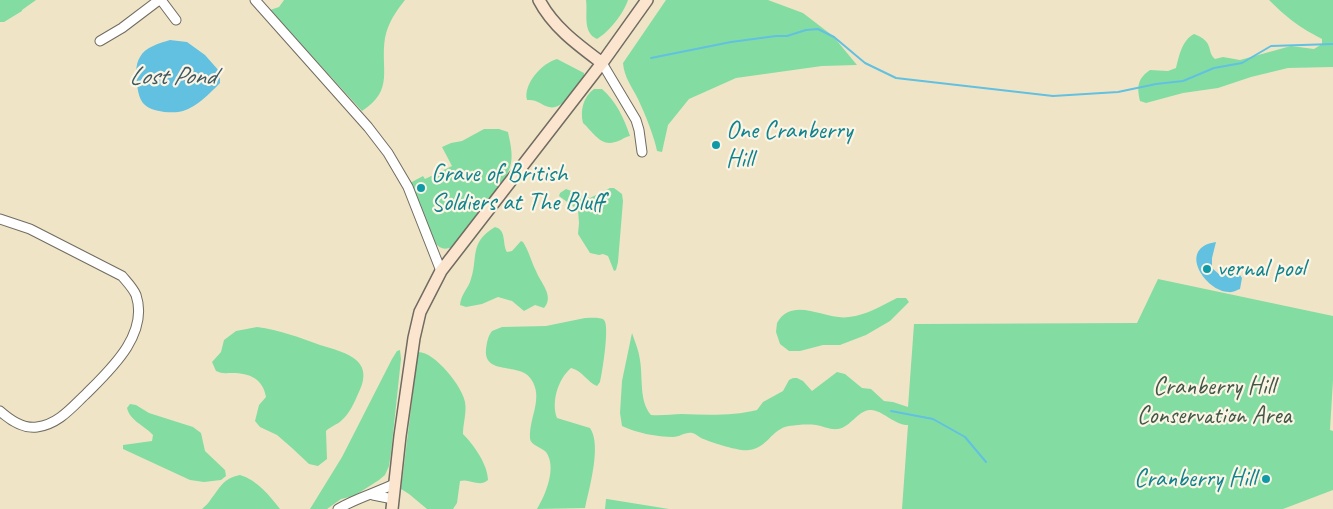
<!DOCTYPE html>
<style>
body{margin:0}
canvas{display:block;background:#f0e4c6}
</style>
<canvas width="1333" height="509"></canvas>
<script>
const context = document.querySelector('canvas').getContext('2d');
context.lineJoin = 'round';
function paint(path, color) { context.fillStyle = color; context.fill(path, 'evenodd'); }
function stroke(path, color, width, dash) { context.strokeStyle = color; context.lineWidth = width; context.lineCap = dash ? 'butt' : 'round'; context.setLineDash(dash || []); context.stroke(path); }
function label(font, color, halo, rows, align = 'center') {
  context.font = font + ' Caveat,sans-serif'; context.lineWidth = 4.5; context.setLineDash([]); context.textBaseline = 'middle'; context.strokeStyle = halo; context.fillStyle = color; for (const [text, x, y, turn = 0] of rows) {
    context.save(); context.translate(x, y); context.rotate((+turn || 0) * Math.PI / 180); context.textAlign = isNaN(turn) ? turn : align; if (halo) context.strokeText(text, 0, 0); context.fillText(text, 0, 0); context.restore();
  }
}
const green = new Path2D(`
 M0,0h36l-14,10v1l-18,11h-4z
 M284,0h121c-9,11 -17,23 -20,38 -5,31 10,52 -23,73l-92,-101 9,-3z
 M586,0h42c-4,13 -19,32 -31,39 -15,-7 -9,-25 -11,-39z
 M666,0h102l35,13 30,23 24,29 -35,1 -86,12 -47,21 -21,26 -6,27 -5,-1c-3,-15 -12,-37 -19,-52 -6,-12 -14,-22 -15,-36z
 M1269,0h64v67l-45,1 -37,9 -33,11 -35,5 -37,10 -6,-2c-3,-14 -3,-22 10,-31l18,1 8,-3c3,-12 6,-28 18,-34 21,8 12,17 21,25l8,-2 17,3 51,-14 23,3 8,-5v-5c-23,-12 -35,-21 -53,-39z
 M557,59l27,14v5c-6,9 -22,33 -35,29 -8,-2 -12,-8 -22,-7 -4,-16 15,-37 30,-41z
 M594,89h8c14,12 22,29 28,47 -6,1 -9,5 -15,6 -14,5 -22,-10 -32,-19 -3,-12 0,-26 11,-34z
 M484,129h15l9,3c2,10 5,21 3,31 -3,21 -43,65 -57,83 -8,4 -13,4 -19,-3l-25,-60 13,-7 2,3 27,-13 -10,-19 9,-4 11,-2z
 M610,188h4l8,6 1,7 -5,61 -2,8 -2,1 -6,-15 -5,-2 -4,1 -9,-2 -12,-19 1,-11 -1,-13 -19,-14 1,-3 6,-4 24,9z
 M495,227c12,3 7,17 12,25l5,-1 9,-10 2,1c6,9 8,19 13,29 4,11 19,25 8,37l-9,-3 -11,6 -12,-10 -14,-4 -16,7 -16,3 -6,-2c1,-10 6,-14 10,-23 9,-24 -2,-39 25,-55z
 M1158,279l175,37v64l-3,50 3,1v59l-50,19h-381l6,-84c-14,0 -27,-16 -38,-15 -13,1 -19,17 -32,19 -8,1 -15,-3 -22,-4 -9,-1 -19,0 -27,1 -18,3 -21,22 -40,24 -9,2 -39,-8 -48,-12 -2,-1 -4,-3 -6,-4 -8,-4 -14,3 -22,3 -16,0 -36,-4 -51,-11l-2,-13 2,-32 10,-48c3,9 7,18 8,27 3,18 -1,41 11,55 11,1 21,-1 31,-1 25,1 51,2 75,-4l6,-8 20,-11 6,-11 4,-2h4l6,3 9,10 25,-19 8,2 17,14 9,1 13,12 9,1 15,5 6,-83 223,-1z
 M897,298h9l3,4 -19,19 -24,14 -26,10h-17l-23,6h-11l-9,-7 -4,-12 1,-9c16,-28 49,-2 72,-6 18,-2 32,-11 48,-19z
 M585,318c5,0 16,-1 19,2 6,5 -2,54 -4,62l-3,4c-10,-4 -14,-15 -26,-18 -13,11 -20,34 -14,50l33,10c12,17 -1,61 -5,80l-48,1c9,-15 20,-42 9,-57 -5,-5 -16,-7 -16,-14 -1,-21 14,-40 1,-59 -10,-17 -48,-3 -45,-30 1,-7 2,-13 6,-18l10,-4 44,-1z
 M257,327c23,3 41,10 63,18 27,8 56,15 38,49 -4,9 -8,19 -16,26 -5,5 -11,6 -16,11l1,28 -9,7 -9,-2 -17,-16 -15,-13 -17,-8 -5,-6 4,-16 7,-8c-3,-18 -16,-24 -34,-24 -7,0 -10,1 -16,-2l-4,-9 9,-10 3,-12 12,-9z
 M400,350l1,9 -10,94 -2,13 -4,9 -6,5 -25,16 -13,3 -14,10h-17l32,-52 50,-98 5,-8z
 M418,352c16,-1 45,35 47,50 2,11 -2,21 -2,32 11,11 25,31 25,46 -9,8 -18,-2 -28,1l-3,22 -4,6h-26l-18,-15 -8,-5z
 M130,404l6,1 13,8 44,14 8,6 4,18 20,19 1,6 -5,4 -17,2 -14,-2 -67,-31v-4l29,-4 1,-6c-9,-10 -23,-14 -26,-27z
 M240,475c17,5 30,21 40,34h-78c3,-3 7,-6 9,-10 9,-11 12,-21 29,-24z
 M606,499h1l62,10h-64z`);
const water = new Path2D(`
 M170,40l17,2 18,13 15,17v11c-10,10 -23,24 -37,28 -9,3 -31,1 -38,-6 -6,-5 -7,-14 -8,-21 -1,-9 -2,-19 3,-27 5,-10 20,-14 30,-17z
 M1216,242l-4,16v10l9,8 9,-7h6l6,9 -2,11c-3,1 -8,4 -11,3 -23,0 -53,-44 -13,-50z`);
const stream = new Path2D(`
 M651,58l80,-16 45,-6h11l19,-6 12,-1 16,8 31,26 31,15 157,18 65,-4 38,-8 27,-3 31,-13 28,-5 29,-17 62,-2
 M891,411l42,8 32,18 21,25`);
const street = new Path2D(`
 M161,0l15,20
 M255,0l113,127 20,26 20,34 33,84
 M100,41l22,-13 37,-28
 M602,63l34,57 3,10 3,22
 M0,219l30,10 92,47c5,6 11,12 14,19 13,39 -25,74 -49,98 -15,14 -28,31 -50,34 -14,2 -27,-7 -37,-16
 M373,495l20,4
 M338,509c18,-11 38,-16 56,-25`);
const secondary = new Path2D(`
 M539,0c14,27 39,45 63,63
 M392,509l8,-73 14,-98 6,-26 21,-41 161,-208 45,-63`);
const markers = [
 [716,145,5,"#0f9aa8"],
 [421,188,5,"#0f9aa8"],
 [1207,269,5,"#0f9aa8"],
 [1266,479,5,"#0f9aa8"]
];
const cultureNames = [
 ["One Cranberry",726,131],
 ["Hill",726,160],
 ["Grave of British",431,174],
 ["Soldiers at The Bluff",431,203],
 ["vernal pool",1217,269],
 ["Cranberry Hill",1256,479,"right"]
];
const parkNames = [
 ["Cranberry Hill",1214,387],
 ["Conservation Area",1214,416]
];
const waterNames = [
 ["Lost Pond",172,77]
];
paint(green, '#83dda3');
paint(water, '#62c1e0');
stroke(stream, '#62c1e0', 2);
stroke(street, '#706c61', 11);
stroke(secondary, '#706c61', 14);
stroke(street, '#fff', 9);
stroke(secondary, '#fce5cf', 11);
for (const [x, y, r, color] of markers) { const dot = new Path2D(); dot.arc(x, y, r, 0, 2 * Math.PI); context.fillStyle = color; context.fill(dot); stroke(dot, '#fcf5e5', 2); }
label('25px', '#0d838f', '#fcf5e5', cultureNames, 'left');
label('25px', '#415849', '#fcf5e5', parkNames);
label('italic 26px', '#3c5861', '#fcf5e5', waterNames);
</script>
